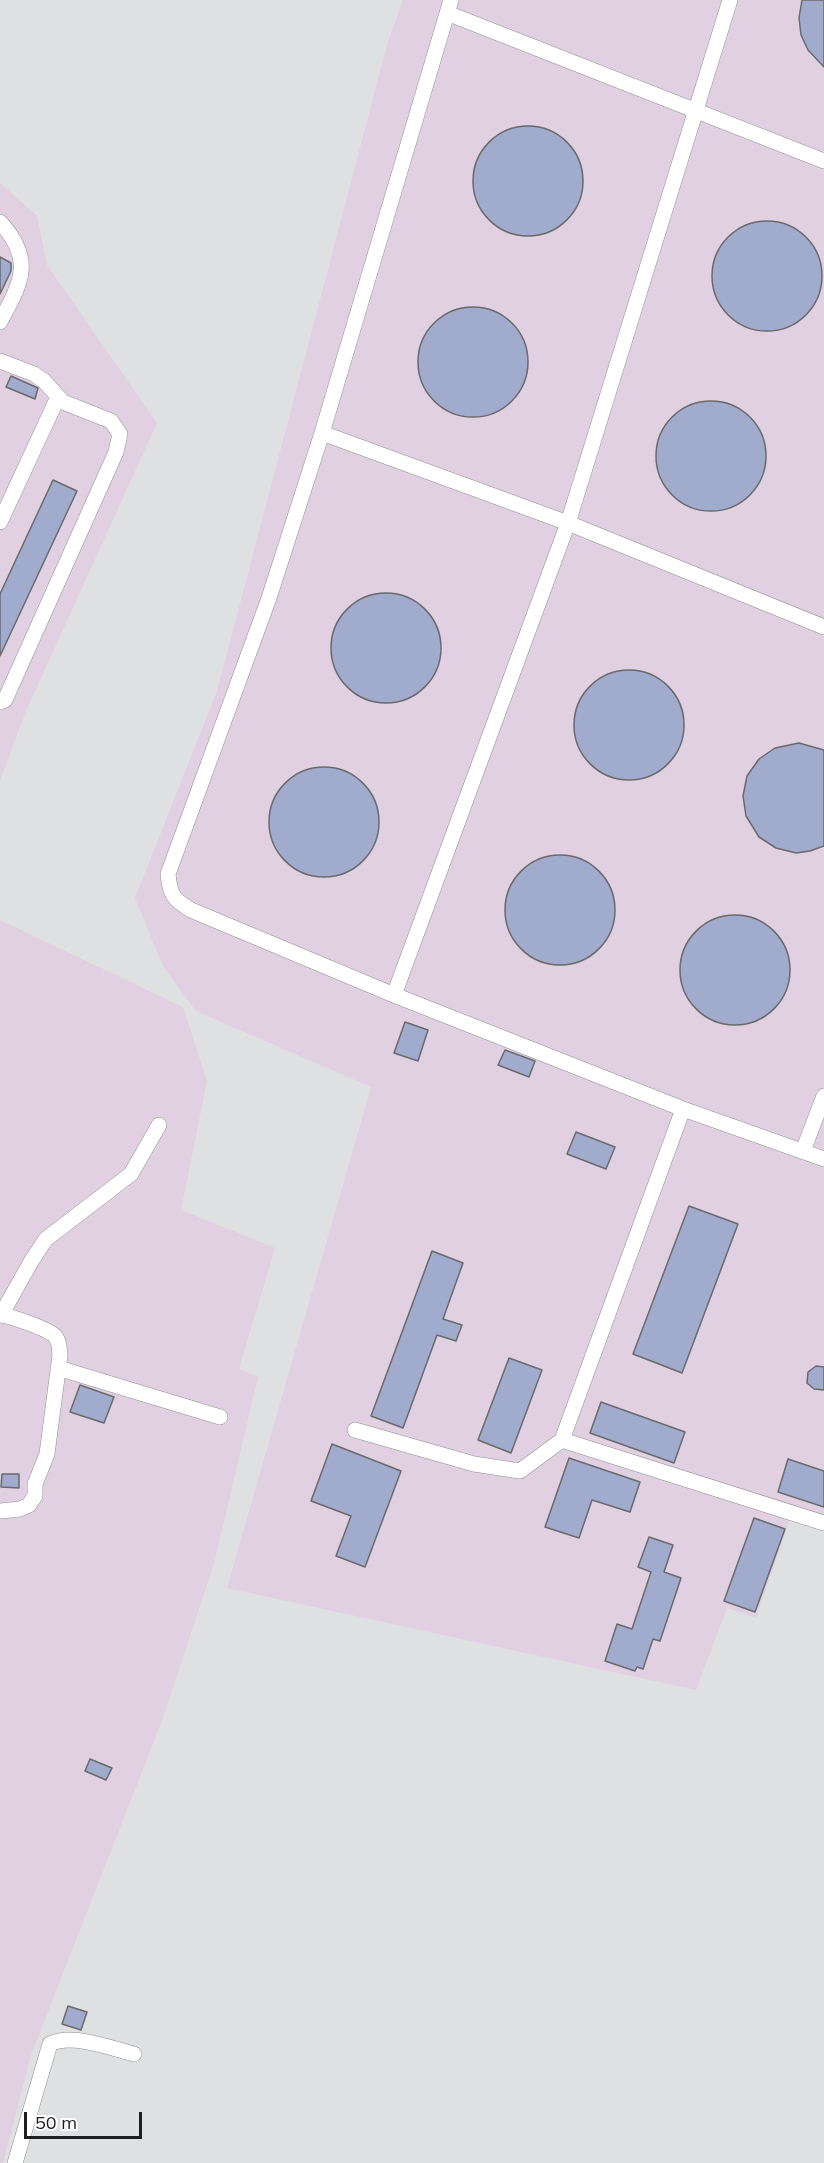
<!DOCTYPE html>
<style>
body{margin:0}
#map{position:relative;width:824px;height:2163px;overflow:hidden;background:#dfe0e1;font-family:Mulish,sans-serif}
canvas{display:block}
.scale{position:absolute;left:24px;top:2112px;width:118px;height:27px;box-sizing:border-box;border:3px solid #1e1e1f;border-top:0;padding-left:8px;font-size:18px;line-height:21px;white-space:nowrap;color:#1e1e1f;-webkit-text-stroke:4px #fff;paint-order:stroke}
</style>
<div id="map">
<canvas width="824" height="2163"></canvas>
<div class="scale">50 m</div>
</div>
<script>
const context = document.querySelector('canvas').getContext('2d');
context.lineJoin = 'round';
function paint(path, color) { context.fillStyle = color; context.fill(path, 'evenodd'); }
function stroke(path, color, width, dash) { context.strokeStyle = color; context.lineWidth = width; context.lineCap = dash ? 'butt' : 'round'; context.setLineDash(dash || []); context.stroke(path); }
const industrial = new Path2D(`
 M403,0h421v1514l-29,-9 -39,113 -29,-10 -31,82 -469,-102 144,-501 -175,-76 -33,-45 -28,-68 82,-207 170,-646z
 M0,183l37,33 10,49 110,158 -132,290 -25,68z
 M0,920l183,87 24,74 -26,129 94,38 -36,121 19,8 -44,187 -51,154 -132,337 -28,108h-3z`);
const building = new Path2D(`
 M802,0h22v67l-16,-17 -7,-15 -2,-17z
 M473 181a55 55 0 1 1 110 0a55 55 0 1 1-110 0Z
 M712 276a55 55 0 1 1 110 0a55 55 0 1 1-110 0Z
 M0,257l11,6v8l-11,23z
 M418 362a55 55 0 1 1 110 0a55 55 0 1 1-110 0Z
 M11,376l27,12 -3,11 -29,-12z
 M656 456a55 55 0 1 1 110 0a55 55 0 1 1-110 0Z
 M53,480l24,11 -77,165v-62z
 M331 648a55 55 0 1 1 110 0a55 55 0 1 1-110 0Z
 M574 725a55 55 0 1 1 110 0a55 55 0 1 1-110 0Z
 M799,743l25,7v96l-14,5 -14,2 -20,-5 -17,-11 -13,-21 -3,-20 4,-20 12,-17 16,-11z
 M269 822a55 55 0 1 1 110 0a55 55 0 1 1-110 0Z
 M505 910a55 55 0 1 1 110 0a55 55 0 1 1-110 0Z
 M680 970a55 55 0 1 1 110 0a55 55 0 1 1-110 0Z
 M405,1022l23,8 -10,31 -24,-8z
 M505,1050l30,11 -6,16 -31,-12z
 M576,1132l39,15 -9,22 -39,-15z
 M689,1206l49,18 -56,149 -49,-19z
 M432,1251l31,12 -20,56 19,6 -6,16 -19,-6 -34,93 -32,-12z
 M509,1358l33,12 -31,83 -33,-13z
 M816,1366l8,1v23l-10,-1 -7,-6 1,-11z
 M80,1385l34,12 -10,26 -34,-11z
 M601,1402l84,30 -11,31 -84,-30z
 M332,1444l69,27 -36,96 -29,-11 15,-40 -40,-15z
 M569,1458l71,24 -10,30 -38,-12 -13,38 -34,-11z
 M788,1459l36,12v36l-46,-15z
 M2,1474h17v14l-18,-1z
 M754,1518l31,11 -30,83 -31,-11z
 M649,1537l24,8 -9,27 17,6 -21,63 -7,-2 -10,30 -6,-2 -2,4 -30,-10 12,-37 15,5 19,-57 -13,-5z
 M90,1759l22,9 -6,12 -21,-9z
 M68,2006l19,6 -6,18 -19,-6z`);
const minor = new Path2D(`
 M451,0l-129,433 -53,165 -101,276c2,21 5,25 23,36l203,85 289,114 141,50
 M447,13l377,148
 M0,222c35,38 21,61 0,100
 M0,361l34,13 10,7 19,21 48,19 9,13 -4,18 -111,248 -5,2
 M322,433l246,90 256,104
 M0,522l58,-125
 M394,995l174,-472 162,-523
 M803,1151l21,-55
 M0,1315c11,1 48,14 55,21 5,6 4,12 5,19l-13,99 -12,30v12l-6,9 -9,4 -20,2
 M1,1315l31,-55 14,-21 85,-65 28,-49
 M58,1368l162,49
 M355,1430l119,34 46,7 42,-31 262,83
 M562,1440l121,-331
 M15,2163l35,-119c22,-11 60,4 84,10`);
paint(industrial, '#e0d0e2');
paint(building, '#a1abcd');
stroke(building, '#6a6a6c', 1.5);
stroke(minor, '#909092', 16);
stroke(minor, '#fff', 15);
</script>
